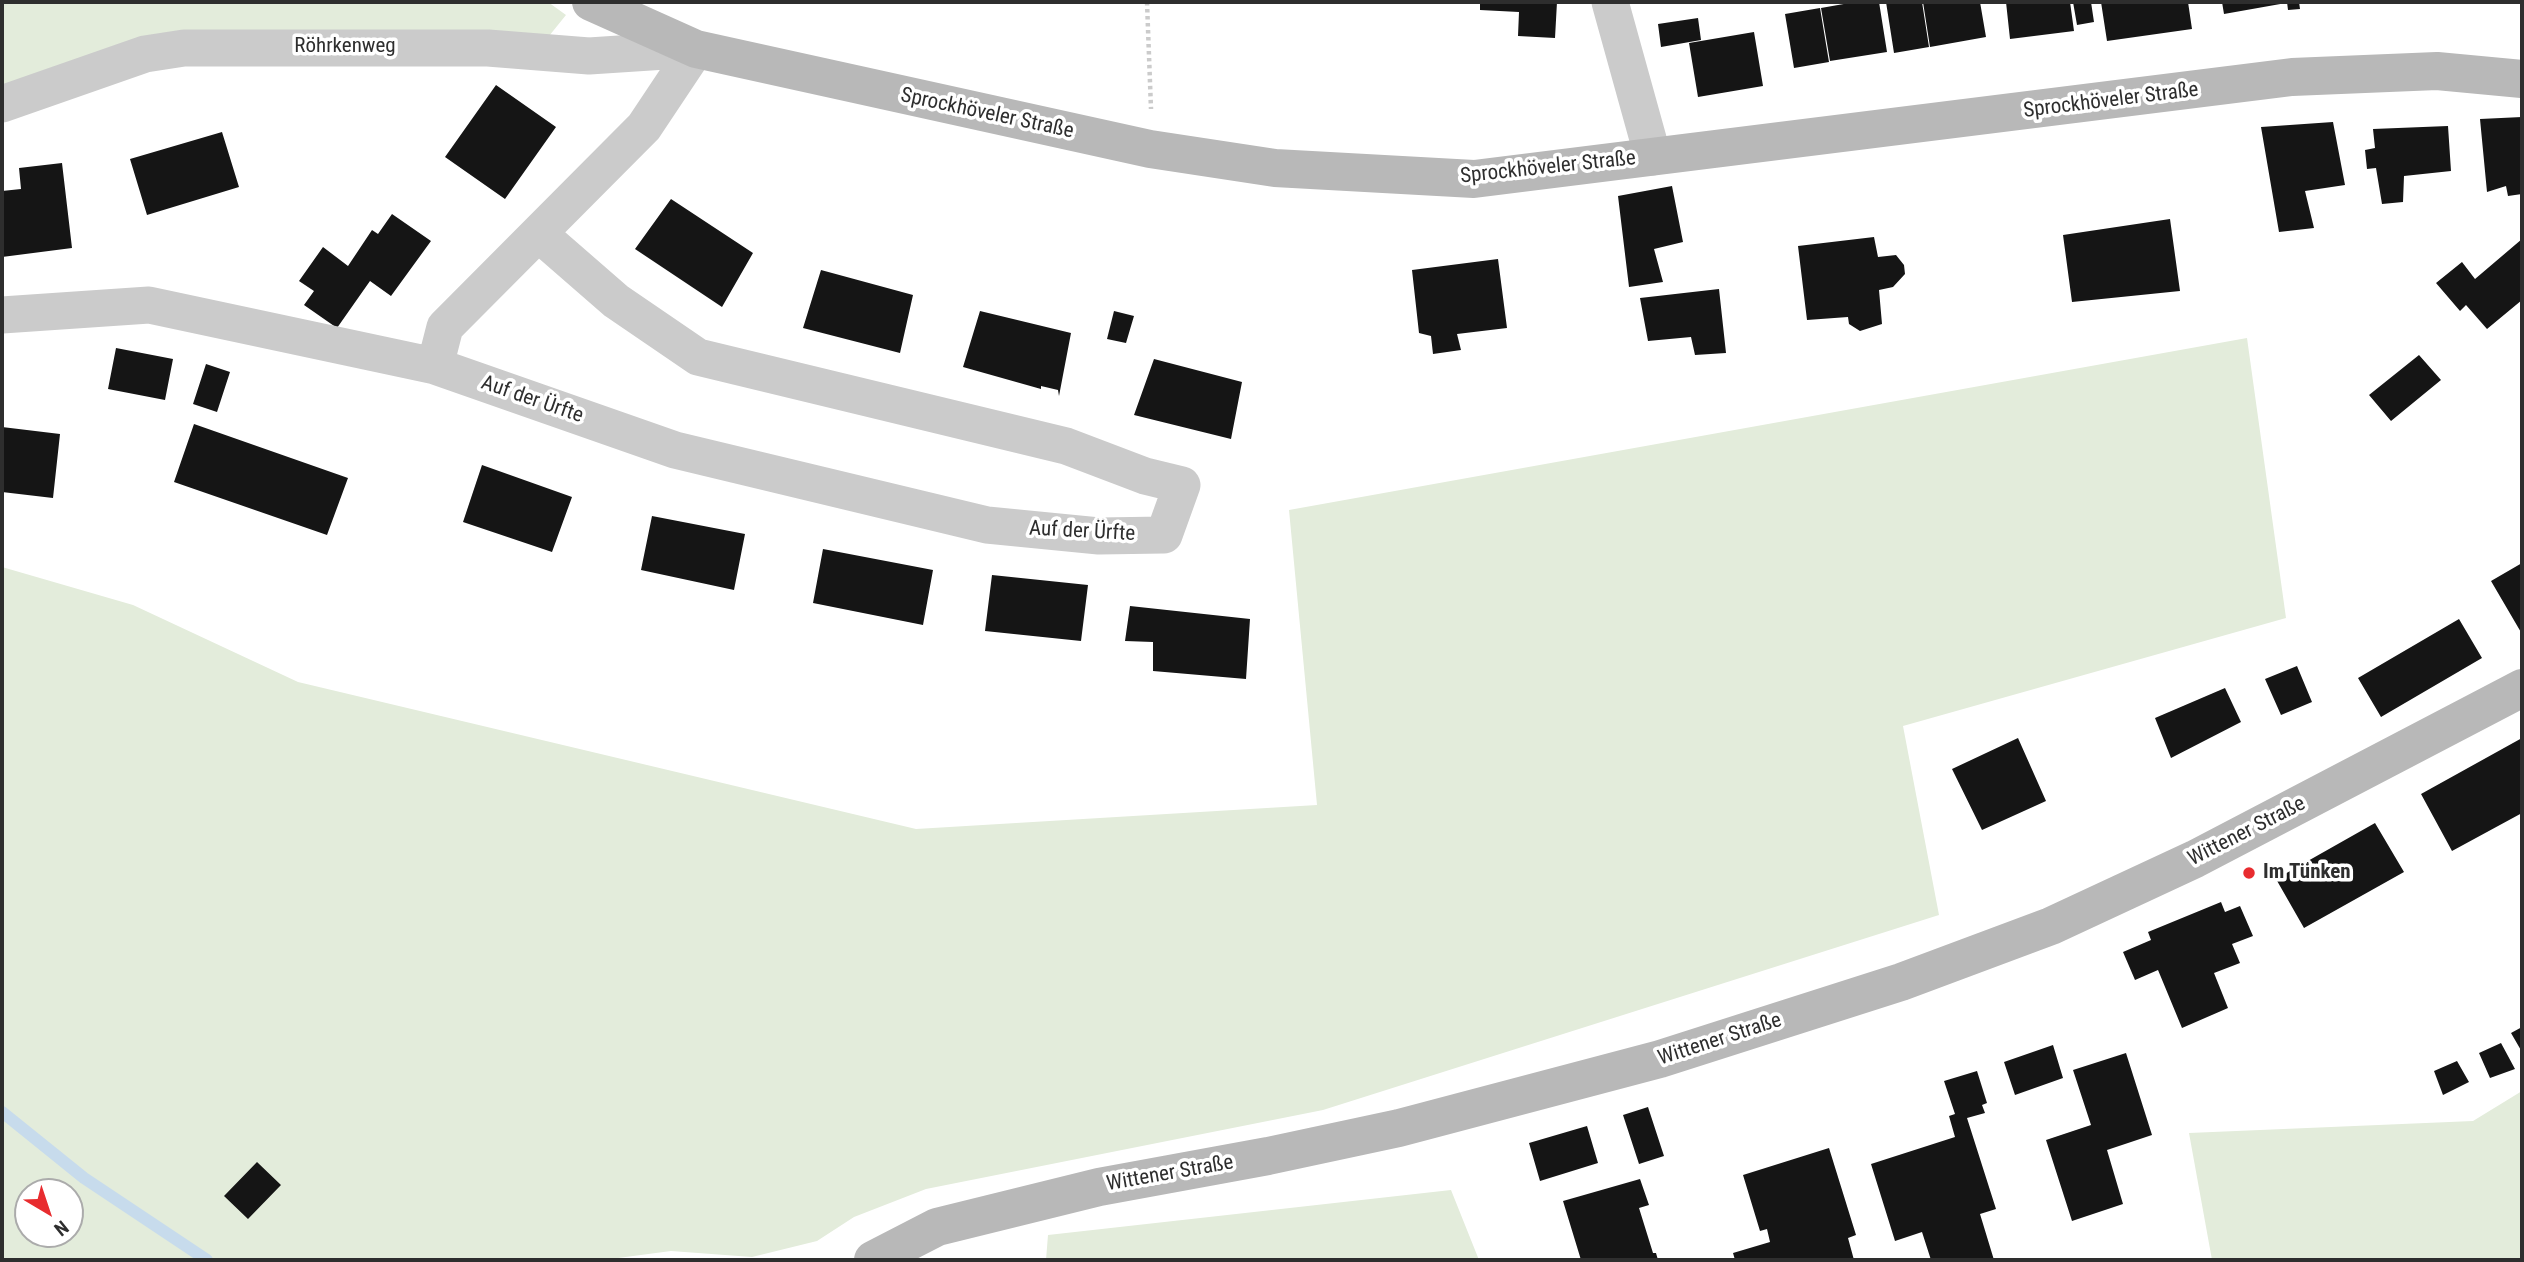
<!DOCTYPE html>
<meta charset="utf-8">
<style>
body{margin:0}
#map{position:relative;width:2524px;height:1262px;overflow:hidden;background:#fff;font-family:"Roboto Condensed",sans-serif}
canvas{display:block}
.frame{position:absolute;inset:0;border:4px solid #2e2e2e;pointer-events:none}
.north{position:absolute;left:14px;top:1178px;width:70px;height:70px;box-sizing:border-box;background:#fff;border:2px solid #ababab;border-radius:50%;rotate:141deg;font-size:19px;font-weight:700;line-height:28px;text-align:center;color:#2e2e2e}
.north::after{content:'';display:block;margin:auto;width:24px;height:32px;background:#e82c2f;clip-path:polygon(50% 0,100% 100%,50% 72%,0 100%)}
</style>
<div id="map">
<canvas width="2524" height="1262"></canvas>
<div class="frame"></div>
<div class="north">N</div>
</div>
<script>
const context = document.querySelector('canvas').getContext('2d');
context.lineJoin = 'round';
function paint(path, color) { context.fillStyle = color; context.fill(path, 'evenodd'); }
function stroke(path, color, width, dash) { context.strokeStyle = color; context.lineWidth = width; context.lineCap = dash ? 'butt' : 'round'; context.setLineDash(dash || []); context.stroke(path); }
function label(font, color, halo, rows, align = 'center') {
  context.font = font + ' "Roboto Condensed",sans-serif'; context.lineWidth = 7; context.setLineDash([]); context.textBaseline = 'middle'; context.strokeStyle = halo; context.fillStyle = color; for (const [text, x, y, turn = 0] of rows) {
    context.save(); context.translate(x, y); context.rotate((+turn || 0) * Math.PI / 180); context.textAlign = isNaN(turn) ? turn : align; if (halo) context.strokeText(text, 0, 0); context.fillText(text, 0, 0); context.restore();
  }
}
const green = new Path2D(`
 M2,2h546l18,13 -21,26 -363,-5 -180,59z
 M2247,338l39,280 -383,108 36,189 -616,195 -397,79 -72,28 -37,24 -65,16 -81,-6 -68,9h-601v-693l131,38 165,77 618,147 401,-24 -28,-295zM28,1192h42v42h-42z
 M2522,1091v169h-310l-23,-127 284,-12z
 M1451,1190l28,70h-433l2,-25z`);
const stream = new Path2D(`
 M2,1112l82,66 123,82`);
const building = new Path2D(`
 M1480,2h77l-2,36 -37,-2 1,-24 -39,-2z
 M1855,2h24l8,50 -57,9 -9,-53z
 M1886,2h36l7,45 -35,6z
 M1923,2h57l6,35 -56,10z
 M2006,2h64l4,29 -64,8z
 M2073,2h18l3,20 -17,3z
 M2101,2h87l4,27 -85,12z
 M2222,2h64v1l-62,11z
 M2287,2h12l1,7 -12,1z
 M1820,8l9,54 -35,6 -9,-54z
 M1698,18l3,22 -40,7 -3,-23z
 M1754,32l9,54 -65,11 -9,-54z
 M496,85l60,42 -51,72 -60,-42z
 M2522,117v77l-14,2 -2,-10 -19,6 -7,-73z
 M2333,122l12,63 -40,6 9,37 -35,4 -18,-105z
 M2448,126l3,45 -47,5 -1,26 -21,2 -6,-36 -9,1 -2,-19 10,-2 -2,-19z
 M222,132l17,55 -92,28 -17,-56z
 M62,163l10,85 -70,9v-66l19,-2 -2,-21z
 M1672,186l11,56 -29,7 9,33 -34,5 -11,-91z
 M671,199l82,54 -31,54 -87,-58z
 M392,214l39,27 -40,55 -21,-15 -33,47 -33,-23 10,-14 -15,-10 24,-34 25,19 24,-36 6,4z
 M2170,219l10,72 -108,11 -9,-67z
 M1874,237l4,20 18,-2 8,10 1,9 -12,13 -14,3 3,34 -22,7 -11,-7 -1,-7 -41,3 -9,-74z
 M2522,239v61l-35,29 -21,-24 -6,6 -24,-28 26,-21 13,17z
 M1498,259l9,69 -50,6 4,16 -28,4 -2,-18 -12,-3 -7,-63z
 M821,270l92,25 -13,58 -97,-25z
 M1719,289l7,64 -31,2 -4,-18 -43,4 -8,-43z
 M980,311l91,22 -12,63 -1,-6 -17,-4v3l-78,-22z
 M1114,311l20,5 -8,27 -19,-4z
 M116,348l57,11 -8,41 -57,-11z
 M2419,355l22,25 -50,41 -22,-26z
 M1154,359l88,23 -11,57 -97,-24z
 M206,364l24,8 -13,40 -24,-8z
 M194,424l154,54 -21,57 -153,-53z
 M2,427l58,7 -7,64 -51,-6z
 M482,465l90,32 -20,55 -89,-30z
 M652,516l93,18 -11,56 -93,-20z
 M823,549l110,21 -10,55 -110,-22z
 M2522,563v71l-31,-53z
 M992,575l96,10 -7,56 -96,-10z
 M1130,606l120,13 -4,60 -93,-8v-29l-28,-1z
 M2459,619l23,39 -101,59 -23,-39z
 M2297,666l15,36 -31,13 -16,-36z
 M2225,688l16,34 -70,36 -16,-40z
 M2018,738l28,63 -64,29 -30,-61z
 M2522,738v75l-70,38 -31,-57z
 M2375,823l29,49 -100,56 -28,-49z
 M2221,902l4,10 15,-6 13,30 -21,8 8,19 -26,10 14,35 -46,20 -24,-58 -23,10 -12,-28 28,-12 -3,-8z
 M2522,1027v25l-11,-19z
 M2501,1043l14,26 -25,9 -11,-25z
 M2053,1045l10,33 -48,17 -11,-33z
 M2126,1053l26,82 -45,15 16,54 -51,17 -26,-81 45,-15 -18,-55z
 M2457,1061l12,21 -26,13 -9,-24z
 M1977,1071l10,32 -5,2 3,8 -18,5 29,91 -16,5 14,46h-63l-9,-28 -27,9 -24,-77 84,-27 -6,-21 6,-2 -11,-33z
 M1648,1107l16,49 -25,8 -16,-49z
 M1587,1126l11,37 -58,18 -11,-38z
 M1829,1148l27,87 -8,3 6,22h-119l-2,-7 37,-11 -3,-13 -7,2 -17,-56z
 M257,1162l24,23 -33,34 -24,-23z
 M1640,1179l9,26 -10,3 14,45h3l2,7h-77l-18,-59z`);
const path = new Path2D(`
 M1147,2l4,107`);
const street = new Path2D(`
 M1610,2l43,155
 M2,104l143,-50 39,-6h304l101,8 107,-7
 M539,234l77,67 82,56 368,89 79,30 37,9 -18,50 -65,1 -112,-11 -312,-75 -240,-84 10,-39 199,-200 52,-78
 M2,315l147,-10 286,61`);
const secondary = new Path2D(`
 M591,2l105,47 454,100 125,19 199,11 818,-102 145,-6 85,8
 M873,1260l64,-33 162,-40 169,-31 131,-28 261,-69 241,-77 150,-56 144,-67 327,-171`);
const markers = [
 [2249,873,7,"#e82c2f"]
];
const streetNames = [
 ["Röhrkenweg",345,47],
 ["Sprockhöveler Straße",2111,101,-7],
 ["Sprockhöveler Straße",987,114,12],
 ["Sprockhöveler Straße",1548,168,-6],
 ["Auf der Ürfte",532,400,19],
 ["Auf der Ürfte",1082,532,3],
 ["Wittener Straße",2247,832,-27],
 ["Wittener Straße",1720,1040,-18],
 ["Wittener Straße",1170,1174,-10]
];
const poiNames = [
 ["Im Tünken",2263,873]
];
paint(green, '#e3ecdb');
stroke(stream, '#c7dbec', 12);
paint(building, '#151515');
stroke(path, '#cbcbcb', 4.5, [3.5, 3.5]);
stroke(street, '#cbcbcb', 37);
stroke(secondary, '#b8b8b8', 38);
for (const [x, y, r, color] of markers) { const dot = new Path2D(); dot.arc(x, y, r, 0, 2 * Math.PI); context.fillStyle = color; context.fill(dot); stroke(dot, '#fff', 2.5); }
label('21px', '#2e2e2e', '#fff', streetNames);
label('bold 21px', '#2e2e2e', '#fff', poiNames, 'left');
</script>
